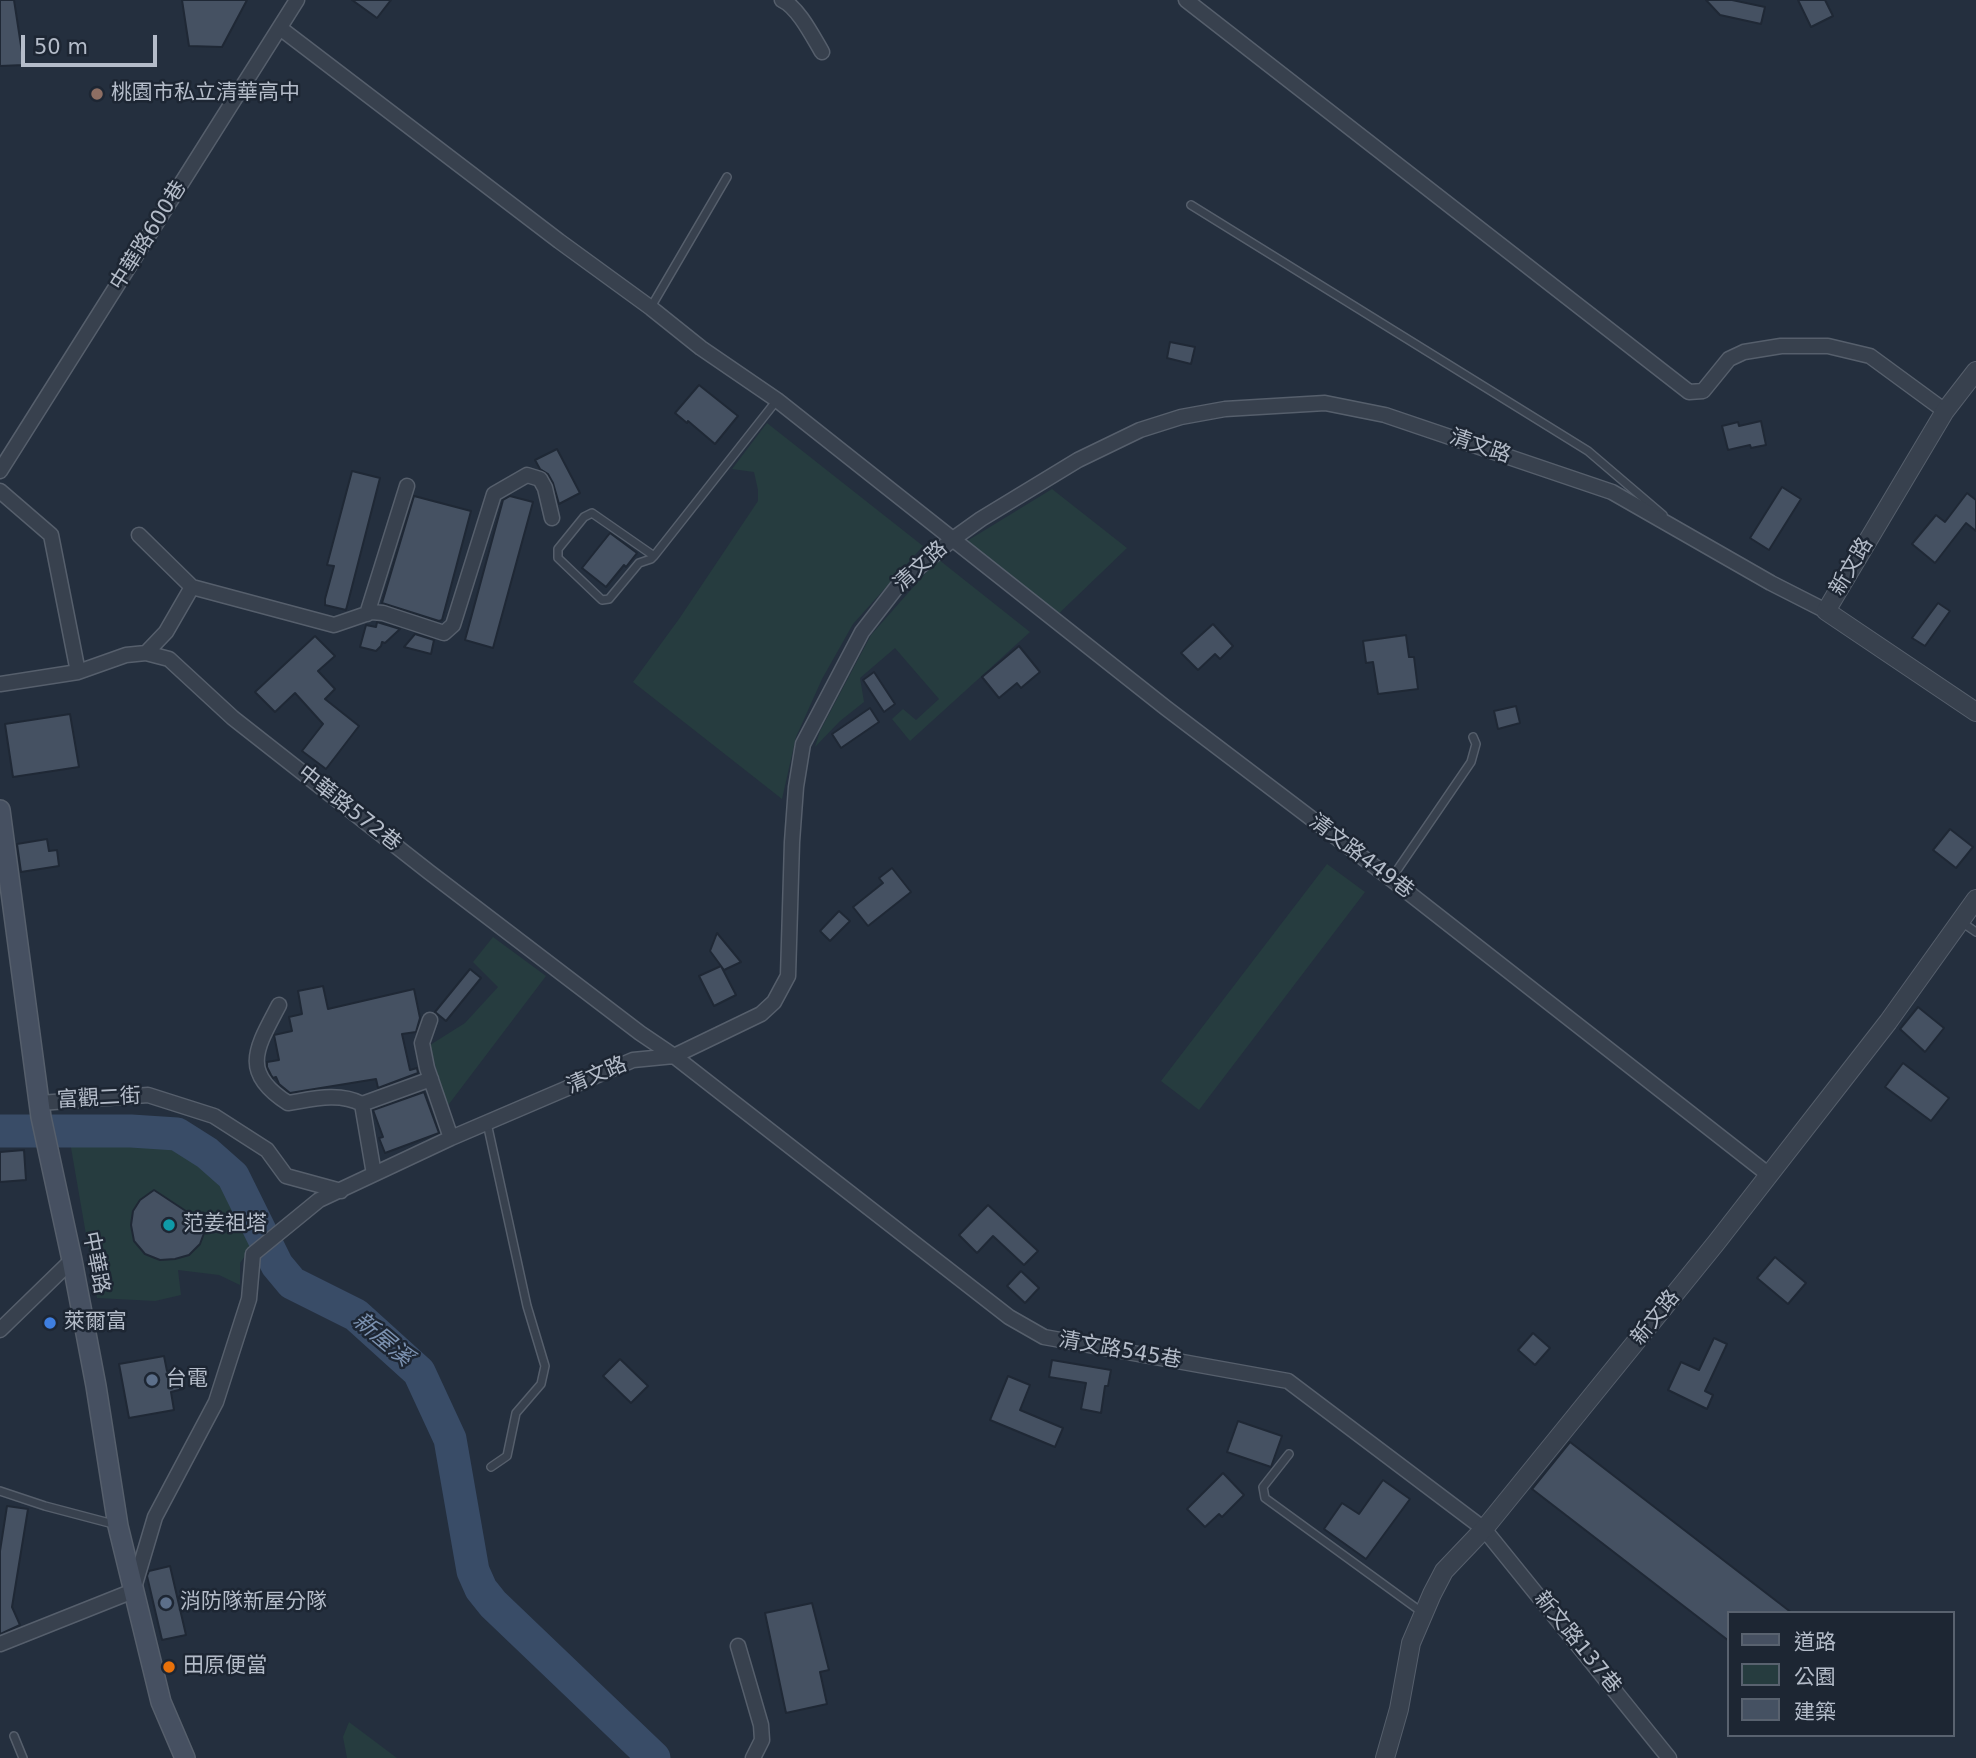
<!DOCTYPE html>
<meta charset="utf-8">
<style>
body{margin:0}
#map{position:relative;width:1976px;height:1758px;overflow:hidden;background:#242f3e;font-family:"DejaVu Sans","Noto Sans TC",sans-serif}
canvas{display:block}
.legend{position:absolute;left:1727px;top:1611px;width:228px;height:126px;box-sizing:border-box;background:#1d2633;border:2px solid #59626f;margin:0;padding:9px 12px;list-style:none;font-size:21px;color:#b4bcc9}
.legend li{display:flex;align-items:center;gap:14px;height:35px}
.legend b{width:35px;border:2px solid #59626f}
.scale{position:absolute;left:21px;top:35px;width:136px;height:32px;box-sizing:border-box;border:4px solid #b4bcc9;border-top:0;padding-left:9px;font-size:21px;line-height:24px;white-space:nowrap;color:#b4bcc9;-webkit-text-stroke:5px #1d2633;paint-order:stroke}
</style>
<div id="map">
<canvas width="1976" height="1758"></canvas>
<ul class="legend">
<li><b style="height:9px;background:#465061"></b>道路</li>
<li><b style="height:19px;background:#263c3f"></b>公園</li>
<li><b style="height:19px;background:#455162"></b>建築</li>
</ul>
<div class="scale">50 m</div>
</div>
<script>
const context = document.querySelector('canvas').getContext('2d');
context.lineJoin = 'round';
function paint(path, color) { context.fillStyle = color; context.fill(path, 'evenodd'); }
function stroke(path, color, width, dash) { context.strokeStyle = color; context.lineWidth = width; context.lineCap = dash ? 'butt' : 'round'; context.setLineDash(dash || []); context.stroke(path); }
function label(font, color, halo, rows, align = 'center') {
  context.font = font + ' "DejaVu Sans","Noto Sans TC",sans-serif'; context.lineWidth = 5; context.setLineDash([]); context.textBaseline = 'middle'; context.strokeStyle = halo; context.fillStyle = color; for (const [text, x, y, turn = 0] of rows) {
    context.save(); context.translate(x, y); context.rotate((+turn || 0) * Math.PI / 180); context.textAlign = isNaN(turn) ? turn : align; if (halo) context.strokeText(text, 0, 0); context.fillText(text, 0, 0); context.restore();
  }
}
const green = new Path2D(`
 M767,423l156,123 -70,78 -31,55 -26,58 -14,62 -149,-117 46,-63 79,-118v-11l-4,-18 -22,-3z
 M1052,489l75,59 -78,75 -95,-74z
 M938,559l92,73 -120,109 -18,-22 11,-10 13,11 23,-21 -44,-51 -35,30 4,24 -24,19 -25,26 5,-16 51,-96z
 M1327,864l38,28 -166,218 -38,-29z
 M493,937l53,39 -100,132 -16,-63 35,-22 33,-36 -25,-25z
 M153,1137l55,19 38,55 10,30 -16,22v22l-21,-10 -41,-5 3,25 -26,6 -58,-3 -27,-156z
 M349,1722l48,36h-50l-4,-21z`);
const river = new Path2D(`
 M0,1131h131l46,3 30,19 26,23 44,89 15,18 64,32 63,57 31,67 23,132 8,18 12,15 161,154`);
const building = new Path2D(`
 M0,0h14l10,65 -24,1z
 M182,0h65l-25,47 -33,-1z
 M352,0h39l-14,18z
 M1706,0h26l33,7 -4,17 -41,-9z
 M1798,0h27l8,16 -22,11z
 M1170,342l25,5 -4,17 -24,-6z
 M699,385l39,31 -23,28 -27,-23 -1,2 -12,-10z
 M1761,421l5,24 -15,3 -1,-3 -22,5 -6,-24 16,-4 1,4z
 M557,449l23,44 -21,11 -6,-21 -5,-9 -8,-5 -5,-9z
 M352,471l28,7 -34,132 -21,-5v-6l9,-33 -7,-1z
 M1782,487l19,12 -32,51 -19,-12z
 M1967,493l9,7v31l-10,-8 -31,40 -23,-19 24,-29 9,7z
 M414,496l57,15 -29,109 -3,1 -57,-18z
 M510,496l23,6 -40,146 -28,-8 38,-140z
 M610,533l27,20 -11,14 -2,-2 -18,22 -24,-19z
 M1938,603l12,8 -25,35 -13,-8z
 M377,622l23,7 -15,14 -3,-1 -1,4 -5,5 -16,-4 6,-22 10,2z
 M1213,624l20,22 -13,13 -5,-5 -17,16 -17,-17z
 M415,634l19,6 -3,14 -27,-7z
 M1406,635l3,22h5l4,32 -40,5 -5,-32 -7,1 -3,-22z
 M315,636l20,20 -17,15 17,18 -10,10 34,27 -33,43 -24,-18 21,-27 -28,-31 -20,19 -20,-20z
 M1019,646l21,26 -19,16 -4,-5 -18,15 -17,-21z
 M874,672l21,32 -11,8 -21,-32z
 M1516,706l4,17 -22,6 -4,-18z
 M870,708l9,14 -38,26 -9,-14z
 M70,714l9,53 -66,10 -8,-53z
 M1950,829l23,18 -17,21 -23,-18z
 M47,839l2,12 8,-1 2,16 -38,6 -4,-28z
 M892,868l19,24 -43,34 -15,-19 30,-24 -4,-5z
 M839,911l11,10 -20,20 -10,-10z
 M717,933l24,29 -17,8 -14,-19z
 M721,966l15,29 -22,11 -15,-30z
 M470,969l11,9 -35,43 -11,-9z
 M323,986l5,23 86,-20 6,29 -4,14 -14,2 8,36 7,-2 1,5 -40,15 -2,-9 -86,14 -11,-9 -3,-7 -3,1 -2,-3 -4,-8v-5l12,-2 -5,-25 18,-4 -3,-14 13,-3 -4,-23z
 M1918,1007l26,21 -19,24 -25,-23z
 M1903,1063l46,35 -18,23 -46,-34z
 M424,1092l15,41 -54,20 -6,-15 4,-1 -10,-27z
 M24,1150l2,30 -26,2v-30z
 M154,1190l53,35 -7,19 -11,11 -14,4 -15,1 -15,-6 -11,-13 -3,-16 2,-14 7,-11z
 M988,1205l50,46 -14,14 -31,-29 -16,17 -18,-18z
 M1775,1257l31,26 -18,21 -31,-26z
 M1021,1271l18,17 -14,15 -18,-17z
 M1533,1333l17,15 -15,17 -17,-15z
 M1714,1338l13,6 -22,47 8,4 -6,14 -39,-19 13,-28 18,8z
 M164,1356l3,15 12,-2 4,20 -12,3 3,18 -45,8 -10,-54z
 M620,1359l28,27 -17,17 -28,-27z
 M1052,1360l59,10 -3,16h-3l-4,27 -20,-4 5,-26 -37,-6z
 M1008,1376l22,9 -10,25 43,18 -8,19 -65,-27z
 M1238,1421l44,15 -11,31 -44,-15z
 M1570,1442l222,171h-63v28l-197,-152z
 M1223,1473l21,22 -22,22 -3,-3 -14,13 -18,-18z
 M1383,1480l27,19 -44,60 -42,-30 18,-26 17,11z
 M7,1506l21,3 -16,98 8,18 -20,9v-83z
 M170,1566l16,69 -24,5 -15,-64 2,-5z
 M812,1603l17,67 -9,2 7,32 -41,9 -21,-100z`);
const service = new Path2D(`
 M1191,205l397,246 75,64
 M651,307l76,-130
 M654,556l-62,-43 -8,4 -26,32v9l44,42 7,-1 30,-36 12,-4 3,-3 123,-156
 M1391,879l80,-117 5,-18 -3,-7
 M1960,921l16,11
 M487,1123l40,183 18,60 -4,18 -25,29 -9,43 -16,11
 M1289,1454l-26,33 2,11 158,115
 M0,1491l45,15 72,19
 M14,1736l9,22`);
const minor = new Path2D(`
 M782,0c16,7 31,37 40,52
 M1186,0l503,392 14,-1 26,-32 15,-7 37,-6h47l42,10 75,55
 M280,28l279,213 92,67 50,40 76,52 389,308 225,171 378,296
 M0,471l297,-471
 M0,491l51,44 27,137
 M139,535l53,52
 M367,614l40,-128
 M146,653l20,-21 26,-45 142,38 38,-13 11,1 61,20 9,-8 41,-131 33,-19 13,4 5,9 7,30
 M0,684l78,-12 48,-17 20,-2 23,6 64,59 196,154 211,161 34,23 335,261 35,20 244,44 196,148 185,229
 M279,1005c-22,42 -40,67 9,98 25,-4 51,-11 74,1
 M430,1020l-8,23 5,25 24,70
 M40,1103l108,-8 66,21 53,34 19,26 55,15
 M362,1104l69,-25
 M362,1104l12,70
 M0,1330l72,-70
 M0,1644l133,-53 22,-74 61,-115 33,-103 4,-45 66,-54 132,-62 182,-78 41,-4 87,-42 13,-12 14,-26 4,-134 4,-55 7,-43 59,-112 38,-49 53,-44 28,-20 97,-59 62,-30 41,-13 44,-8 100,-6 60,12 227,77 159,91 55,28
 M738,1646l23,79 1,15 -9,18`);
const tertiary = new Path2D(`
 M1976,371l-31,40 -119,200 150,101
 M1385,1758l14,-49 12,-66 21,-49 12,-23 40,-42 232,-286 172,-221 88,-123`);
const secondary = new Path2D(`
 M0,810l41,307 31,143 24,126 22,140 43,176 24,56`);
const markers = [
 [97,94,7,"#8d6e63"],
 [169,1225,7,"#0f9aa8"],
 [50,1323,7,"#3f7fe0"],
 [152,1380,7,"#5c6f8a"],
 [166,1603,7,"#5c6f8a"],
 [169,1667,7,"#e8710a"]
];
const poiNames = [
 ["桃園市私立清華高中",111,94],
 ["范姜祖塔",183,1225],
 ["萊爾富",64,1323],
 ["台電",166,1380],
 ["消防隊新屋分隊",180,1603],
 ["田原便當",183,1667]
];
const streetNames = [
 ["中華路600巷",149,236,-58],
 ["清文路",1480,447,19],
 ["清文路",921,567,-42],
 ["新文路",1852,567,-59],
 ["中華路572巷",349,809,38],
 ["清文路449巷",1361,857,37],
 ["清文路",597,1076,-23],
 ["富觀二街",99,1099,-3],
 ["中華路",95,1263,79],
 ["新文路",1656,1318,-51],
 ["清文路545巷",1120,1351,10],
 ["新文路137巷",1577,1643,51]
];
const waterNames = [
 ["新屋溪",382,1340,40]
];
paint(green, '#263c3f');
stroke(river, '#394c67', 33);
paint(building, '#455162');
stroke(building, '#1f2835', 2);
stroke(service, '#565f6c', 10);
stroke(minor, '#565f6c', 17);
stroke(tertiary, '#565f6c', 20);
stroke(secondary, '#565f6c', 22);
stroke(service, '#38414e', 7);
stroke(minor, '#38414e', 14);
stroke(tertiary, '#38414e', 18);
stroke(secondary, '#465061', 19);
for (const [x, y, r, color] of markers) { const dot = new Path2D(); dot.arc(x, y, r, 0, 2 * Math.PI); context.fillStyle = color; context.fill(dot); stroke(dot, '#1d2633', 2.5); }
label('21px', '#b4bcc9', '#1d2633', poiNames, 'left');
label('21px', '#b4bcc9', '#1d2633', streetNames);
label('italic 23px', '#7c92b1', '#1d2633', waterNames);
</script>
